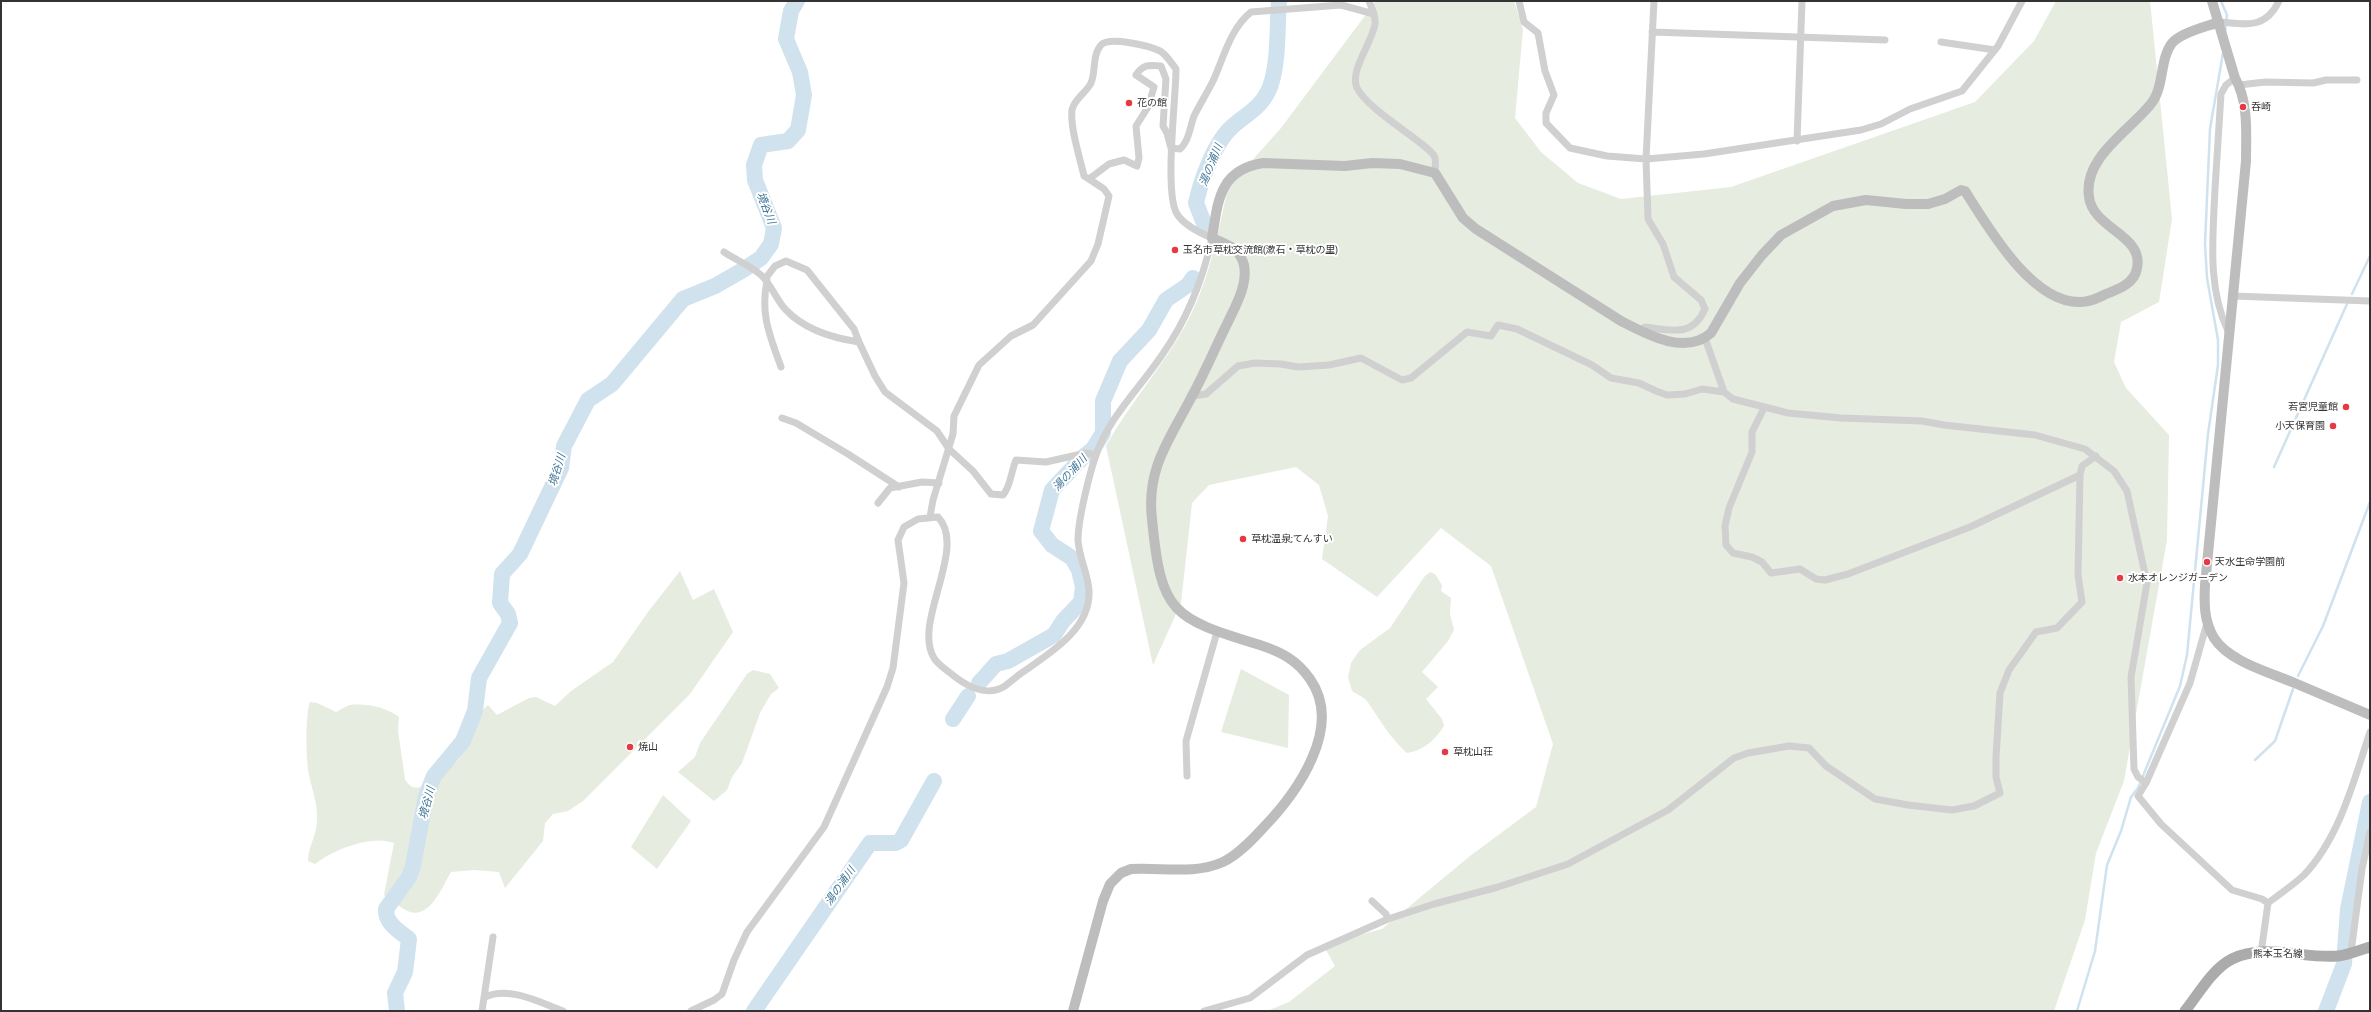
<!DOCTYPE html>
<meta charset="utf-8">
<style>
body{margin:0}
#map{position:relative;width:2371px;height:1012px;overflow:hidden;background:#fff;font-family:"Asap Condensed",sans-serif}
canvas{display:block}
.frame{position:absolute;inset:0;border:2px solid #333;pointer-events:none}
</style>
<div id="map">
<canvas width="2371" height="1012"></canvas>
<div class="frame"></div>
</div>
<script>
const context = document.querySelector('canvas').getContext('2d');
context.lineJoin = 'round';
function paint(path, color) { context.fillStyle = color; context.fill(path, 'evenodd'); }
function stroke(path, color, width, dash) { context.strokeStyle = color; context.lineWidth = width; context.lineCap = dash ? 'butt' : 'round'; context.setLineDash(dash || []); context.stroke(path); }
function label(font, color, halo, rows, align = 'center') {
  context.font = font + ' "Asap Condensed","Noto Sans JP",sans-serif'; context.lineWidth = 4; context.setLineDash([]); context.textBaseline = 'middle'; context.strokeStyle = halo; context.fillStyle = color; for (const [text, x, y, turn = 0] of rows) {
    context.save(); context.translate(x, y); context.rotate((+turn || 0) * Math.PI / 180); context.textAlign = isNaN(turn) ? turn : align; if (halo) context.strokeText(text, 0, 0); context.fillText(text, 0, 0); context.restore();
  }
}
const green = new Path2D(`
 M1376,1h138l9,28 -8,89 26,34 37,31 43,16 110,-12 244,-85 59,-61 22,-40h94l22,218 -13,83 -38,20 -7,40 12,26 43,47 -2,105 -43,241 -28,72 -11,67 -31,91h-787l22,-9 46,-36 -9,-16 34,-15 22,-6 88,-73 66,-49 17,-63 -62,-178 -50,-38 -64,69 -55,-38 6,-43 -9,-31 -23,-18 -87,18 -17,18 -11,100 -28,62 -47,-219c23,-42 56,-78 79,-120 23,-41 32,-88 42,-134l4,-8 50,-56z
 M680,571l13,29 21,-11 19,43 -43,62 -107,107 -15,10 -15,3 -8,9 -2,18 -38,47 -6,-16 -25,-2 -23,2c-8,13 -20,46 -41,40 -9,-3 -18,-12 -26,-17l10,-52c-21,-9 -62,7 -79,21l-7,-3c0,-14 9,-26 9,-41 1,-16 -5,-30 -8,-45 -3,-14 -4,-60 1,-73l7,1 19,9c4,-2 10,-6 14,-7 16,-2 36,2 49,12l-1,14 7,48c10,20 29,1 40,-8 4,-4 11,-8 14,-12 11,-18 12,-40 29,-54l9,10 32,-17 7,-1 19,9 16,-15 42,-29 35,-50z
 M1430,572l5,2 7,11 -1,6 10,7 -1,16 4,16 -6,11 -26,31 16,15 -12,12 16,20 2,7c-8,13 -21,25 -37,27 -17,-15 -27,-33 -40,-52 -3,-4 -11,-7 -15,-10l-4,-14 3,-14 9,-13 30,-22 34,-51z
 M1241,669l48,26 -1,53 -67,-16z
 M753,670l17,4 9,14 -8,6 -11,19 -18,50 -10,14 -5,13 -13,11 -36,-29 17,-15 5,-14 47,-69z
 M663,795l28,26 -34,48 -26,-22z`);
const stream = new Path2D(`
 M2221,1l6,14 -2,17
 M2352,294l18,-38
 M2274,467l73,-163
 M2298,676l25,-50 47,-124
 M2255,760l20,-19 18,-52
 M2077,1011l18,-60 12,-86 14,-34 10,-34 7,-9 42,-102 7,-31 21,-221 10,-69v-25l-11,-62 -2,-34 5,-115 13,-76`);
const river = new Path2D(`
 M1205,226l-9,-23c5,-23 19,-62 37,-77 15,-13 29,-19 37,-39 9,-24 7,-61 9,-86
 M979,683l17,-19 12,-3 46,-26 9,-14 18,-19 2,-15 -4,-17 -7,-12 -20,-13 -11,-14 11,-41 29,-31 12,-10 10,-16v-32l17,-40 29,-31 17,-30 22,-15 5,-7
 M953,719l15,-23
 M397,1011l-2,-18 10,-21 4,-33c-10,-8 -24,-16 -23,-30l23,-32 4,-11 13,-70 8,-20 29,-35 12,-30 4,-33 31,-55 -2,-9 -8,-11 2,-29 18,-20 41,-86 3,-22 24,-46 24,-16 71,-85 32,-13 28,-16 18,-12 10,-14 3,-16 -19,-48 -1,-15 7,-20 27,-4 10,-11 6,-35 -4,-23 -14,-33 5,-28 6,-10
 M754,1011l116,-168h26l5,-3 33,-59
 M2326,1011l18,-47 4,-55 22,-107`);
const street = new Path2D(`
 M1369,1c3,8 7,15 6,23 -3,19 -26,47 -18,64 13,25 76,58 78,70 1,5 0,11 0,15
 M1519,1l5,21 14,11 7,38 9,24 -8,18v10l24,25 37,8 39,3 58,-5 157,-24 20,-6 29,-15 52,-18 36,-45 24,-45
 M2219,22c27,2 46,8 60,-21
 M1652,32l233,8
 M1941,42l54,8
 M2239,85l26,-3 48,1 13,-3h31
 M1797,141l5,-140
 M724,252c12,8 27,14 37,23 11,10 15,25 25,35 19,20 46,28 73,32l16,34 10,16 52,39 12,18 24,22 18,23 12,1c8,-9 8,-24 13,-35l30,2 40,-9 10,2
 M765,279l10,-13 11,-5 21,9 47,59 5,13
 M767,281c-7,33 3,55 14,86
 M2233,296l137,5
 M1640,331l5,-4c26,3 47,11 60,-18l-4,-9 -27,-23 -11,-33 -15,-25 -2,-60 8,-158
 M2228,331c-21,-44 -15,-95 -13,-142 2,-32 4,-63 6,-95l5,-9 9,-7
 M1705,338l19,54 9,7 55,14 53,5 81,3 22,4 91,10 50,14 29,22 13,20 20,92 -16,94 3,92 4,8 8,6
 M1192,396l14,-2 32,-28 17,-3 26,1 17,3 31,-2 32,-7 41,22 9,-2 56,-46 24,4 7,-11 19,4 75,36 19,13 28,5 17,8 11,4 18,-1 17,-5 22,3
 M782,418l14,5 52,31 51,33
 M2080,475l2,-9 14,-10
 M878,503l12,-15 32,-6 17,1
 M930,517l3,-17 20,-66 1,-18 25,-51 32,-29 22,-11 58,-64 7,-17 11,-48 -5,-7 -15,-10 20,-15 15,-4 13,6 2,-8 -3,-32 12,-19 6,-20 -18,-12c7,-11 13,-10 25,-9l5,13 -3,47 4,7 4,15 9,1c9,-8 10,-22 14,-33 6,-12 13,-23 19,-35 11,-24 17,-52 38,-69l90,-7 33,9
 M2207,623l-17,60 -44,100 -8,13 23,28 71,66 30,9 6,4
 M1187,776l-1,-35 31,-109
 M1388,919l46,-15 64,-17 70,-23 100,-54 66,-52 14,-5 41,-7 20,2 17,18 49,33 33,6 44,5 22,-4 26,-13 -4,-16v-20l4,-64 9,-23 27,-38 21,-4 25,-26 -4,-27 2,-100 -110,52 -122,47 -23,6 -9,-1 -16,-10 -29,4 -9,-11 -10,-5 -19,-4 -7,-8 -1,-19 4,-18 23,-56v-20l12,-24
 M2351,952l11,-83 8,-37
 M2261,953l7,-50c12,-9 25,-18 36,-28 36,-38 50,-95 66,-143
 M485,997c25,-11 54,5 78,14
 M482,1011l11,-74
 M691,1011l23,-11 8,-6 12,-34 13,-28 77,-105 63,-140 6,-19 11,-85 -6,-43 6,-13 14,-8 20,-2c30,31 -26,106 -4,141 4,7 14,13 20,18 14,11 34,21 51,10 5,-4 10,-8 15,-12 27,-19 71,-44 69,-83 -1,-18 -10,-33 -11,-51 0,-20 11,-65 18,-85 13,-38 44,-67 66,-100 24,-34 41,-76 50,-117 -12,-5 -28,-13 -35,-24 -13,-21 -1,-116 -1,-145 -4,-5 -10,-15 -16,-18 -10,-5 -51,-15 -59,-6 -9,10 -5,27 -10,38 -5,10 -17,16 -19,27 -2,18 8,48 12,66l5,3
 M1204,1011l46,-13 57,-43 81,-36 -2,-5 -14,-13`);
const secondary = new Path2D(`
 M2212,1l23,77c14,24 11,57 11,83l-41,424c-1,19 -1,36 9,53 15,24 58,35 83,46 24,10 49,21 73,31
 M1073,1011l30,-110 7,-17 11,-11 10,-4c30,-2 63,6 92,-7 15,-7 29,-22 40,-34 34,-35 81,-101 47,-149 -13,-19 -29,-27 -50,-34 -88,-27 -99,-31 -108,-126 -6,-51 18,-80 40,-123 13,-24 23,-48 35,-72 8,-17 21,-39 17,-59 -4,-17 -18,-21 -32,-27 6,-37 7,-68 51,-75l82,3 27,-3 28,1 35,9 28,45 13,11 145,92c25,13 64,35 90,12l29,-50 22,-28 19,-20 52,-29 33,-6 40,4h22l17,-5 16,-9 4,1c23,36 67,113 116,111 9,0 17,-4 25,-8 13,-5 29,-11 31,-26 7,-33 -44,-39 -48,-71 -6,-39 39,-65 61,-92 15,-17 9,-45 22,-62 10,-11 34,-16 47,-21`);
const primary = new Path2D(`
 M2185,1011c13,-16 27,-42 47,-52 32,-16 72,0 106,-3 10,-1 22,-6 32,-9`);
const markers = [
 [1129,103,4,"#e63946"],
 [2243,107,4,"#e63946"],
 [1175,250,4,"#e63946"],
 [2346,407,4,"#e63946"],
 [2333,426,4,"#e63946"],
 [1243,539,4,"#e63946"],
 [2207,562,4,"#e63946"],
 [2120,578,4,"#e63946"],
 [630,747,4,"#e63946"],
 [1445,752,4,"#e63946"]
];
const poiNames = [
 ["花の館",1137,103],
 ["呑崎",2251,107],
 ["玉名市草枕交流館(漱石・草枕の里)",1183,250],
 ["若宮児童館",2338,407,"right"],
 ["小天保育園",2325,426,"right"],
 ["草枕温泉;てんすい",1251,539],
 ["天水生命学園前",2215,562],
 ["水本オレンジガーデン",2128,578],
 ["焼山",638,747],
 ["草枕山荘",1453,752]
];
const streetNames = [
 ["熊本玉名線",2278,954]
];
const waterNames = [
 ["湯の浦川",1211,165,-68],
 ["境谷川",766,208,69],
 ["境谷川",557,470,-73],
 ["湯の浦川",1070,473,-47],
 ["境谷川",427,803,-75],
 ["湯の浦川",840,886,-55]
];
paint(green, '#e6ecdf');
stroke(stream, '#cfe2ee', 2.5);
stroke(river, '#cfe2ee', 16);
stroke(street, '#d0d0d0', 7);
stroke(secondary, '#bdbdbd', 10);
stroke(primary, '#ababab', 11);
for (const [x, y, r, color] of markers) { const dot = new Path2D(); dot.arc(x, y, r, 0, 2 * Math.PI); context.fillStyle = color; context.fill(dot); stroke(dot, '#fff', 1.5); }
label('10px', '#333', '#fff', poiNames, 'left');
label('10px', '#333', '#fff', streetNames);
label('italic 11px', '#3f7597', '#fff', waterNames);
</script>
